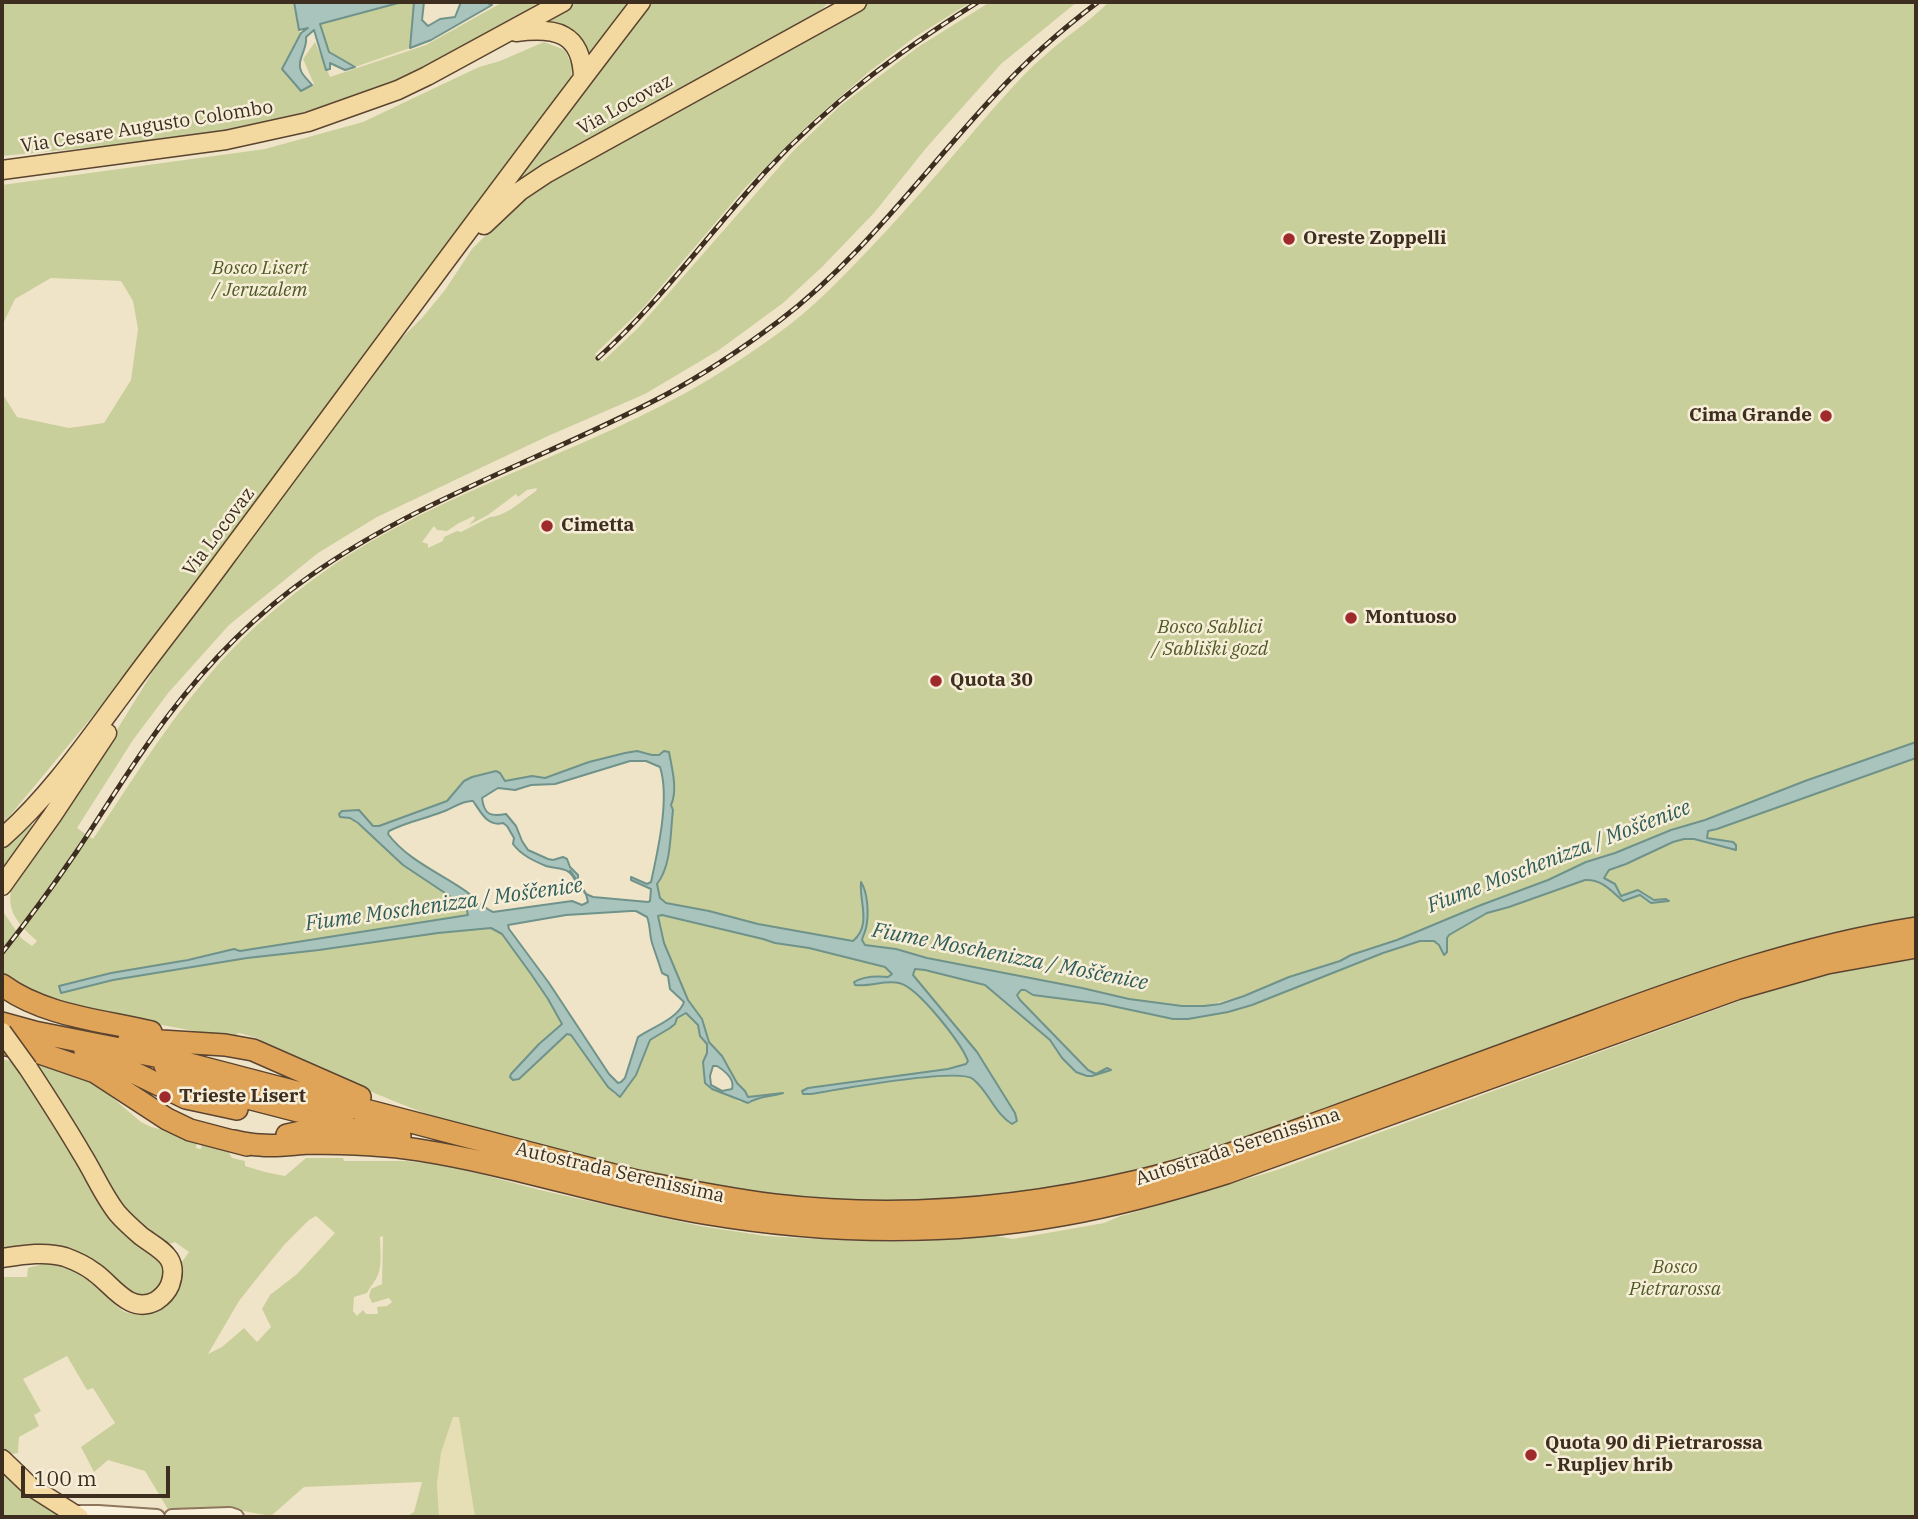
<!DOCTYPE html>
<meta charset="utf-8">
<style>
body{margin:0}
#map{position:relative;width:1918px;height:1519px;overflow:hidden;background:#f0e4c8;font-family:"IBM Plex Serif",serif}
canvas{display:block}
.frame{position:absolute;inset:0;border:4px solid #3d2e20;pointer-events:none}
.scale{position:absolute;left:21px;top:1466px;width:149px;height:32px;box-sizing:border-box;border:4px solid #3d2e20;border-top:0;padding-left:9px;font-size:21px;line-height:24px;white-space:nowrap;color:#3d2e20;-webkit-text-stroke:5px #f7eed8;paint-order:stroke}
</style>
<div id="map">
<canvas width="1918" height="1519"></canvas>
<div class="frame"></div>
<div class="scale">100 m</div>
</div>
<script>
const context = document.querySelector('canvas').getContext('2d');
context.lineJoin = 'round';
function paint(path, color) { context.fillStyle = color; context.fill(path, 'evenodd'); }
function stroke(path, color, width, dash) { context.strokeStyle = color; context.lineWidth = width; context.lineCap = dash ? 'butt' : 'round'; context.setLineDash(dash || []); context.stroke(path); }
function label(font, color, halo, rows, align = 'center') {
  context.font = font + ' "IBM Plex Serif",serif'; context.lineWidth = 5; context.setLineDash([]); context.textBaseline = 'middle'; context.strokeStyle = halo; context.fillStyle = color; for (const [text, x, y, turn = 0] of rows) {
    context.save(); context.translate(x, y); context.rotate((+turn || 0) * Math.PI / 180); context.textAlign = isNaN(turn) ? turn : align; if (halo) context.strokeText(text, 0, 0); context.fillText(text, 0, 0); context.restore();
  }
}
const farmland = new Path2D(`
 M453,1417h7l15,100h-36l-2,-33 4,-31z`);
const green = new Path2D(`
 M2,2h291l7,31 -18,35 20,23 12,-7 -11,-25 12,-17 15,35 96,-32 77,-43h37l-43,28 -87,47 -101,40 -206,34 -18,-3 -83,8z
 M403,2h11l-4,46 -55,19 -26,-15 -10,-27z
 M579,2h53l-42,54 -45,-34v-3z
 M652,2h177l-7,7 -23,15 -236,129 -48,31 77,-110z
 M871,2h100l-56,35 -45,34 -59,51 -66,66 -102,120 -48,46 7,8 36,-34 156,-178 46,-44 78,-59 72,-45h87l-76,62 -74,83 -53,66 -52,54 -39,36 -64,47 -74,44 -97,42 -171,81 -59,36 -89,72 -60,67 -36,48 -56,88 16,11c36,-54 70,-109 112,-159 38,-47 91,-91 142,-124 121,-77 265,-112 385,-191 34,-22 68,-46 96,-74 38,-37 75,-78 110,-118 24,-27 46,-55 71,-82 10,-11 21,-23 33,-33 21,-20 46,-35 67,-56h807v740l-211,78 -34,10 -56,23 -29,9 -38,18 -67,25 -84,35 -46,15 -11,6 -51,16 -45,19 -40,10h-22l-53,-7 -47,-11 -155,-30 -31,-9 -31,-4 -3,-5c5,-21 8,-35 -2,-55 4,19 9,42 -7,56l-95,-17 -49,-13 -43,-8 -6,-5 -3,-14 11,-25 5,-49 -2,-5c8,-17 -2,-37 -6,-54 -7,5 -11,5 -19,1l-57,10 -44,16 -40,3 -5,-8 -11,-1 -17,5 -8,4 -17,20 -68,25h-6l-14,-16 -9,8 27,22 26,25 60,40 5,10 -228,36 -6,-2c-58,14 -116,22 -174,37l1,7 52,-13 134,-22 72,-8 119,-17 53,-5 11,6 29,40 17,25 14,26 -23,19 -28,29 5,8 51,-47 4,1 37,52 6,7 6,3 16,-22 14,-35 16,-9 10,-10 1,-3 9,-5 13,12 -1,6 9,13v9l-4,9 9,27 19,7 9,6 24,-6h8l-10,-1 -14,2 -3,-6 -8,-8 -15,-27 -13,-14 -7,-23 -14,-19 -24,-57 -6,-27 4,-1 101,24 12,4 34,5 76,19 7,7 -4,3 -9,-1 -22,4 7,6c12,-2 27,-6 39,-2 17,6 58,59 65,77l-2,3 -18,5 -140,19 3,6c24,-4 146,-25 161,-16 10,7 26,34 38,45l-22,-51 -12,-20 -63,-77 2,-6 10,1 48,11 16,6 61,53 12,18 14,14 11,4h5l18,-6 -14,4 -8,-4 -68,-70 -3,-5 4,-5h4l8,5 70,9 70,15h15l40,-7 24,-7 131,-52 37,-12h14l8,9 7,-15 26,-16 12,-6 22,-6 76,-27c17,-1 26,11 38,21l17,-6 7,6 14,2 5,-4c-18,3 -15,-6 -27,-8 -6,-1 -12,4 -18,5l-18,-18 6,-8 17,-6 47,-22 11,-3h10l40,11 -1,-8 -26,-4 1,-7 9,-2 199,-71v162c-79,17 -158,32 -235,58 -109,38 -217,81 -325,121 -84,31 -169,62 -256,80 -112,23 -233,28 -345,16 -46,-5 -92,-18 -136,-29 -59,-13 -119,-25 -176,-46 -63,-23 -123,-51 -185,-75l2,-6 -21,-6 -8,5 -185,-35 -44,-25v-68l19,28 11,8 5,-5c-19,-17 -33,-31 -24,-58l51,-72 54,-83 52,-84 205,-280 47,-46 23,-28 27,-41 49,-49 51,-32zM537,488l-1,3c-14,9 -29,25 -46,26l-29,15 -4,-1 -13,6 -1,4 -15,7v-4l-6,-2 12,-16 3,4 10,1 12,-8 15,-7 1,2 -6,7 19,-10 28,-21 2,3 9,-7z
 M544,42l21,8 7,16 -1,15 -449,600 -120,144v-432l15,24 52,11 35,-5 27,-43 7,-51 -5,-28 -12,-20 -70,-3 -36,21 -13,27v-141l263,-36 98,-27 116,-55 21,-6z
 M29,823l4,3v3l-31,44v-27z
 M1916,956v561h-1441l-16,-100h-6l-12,36 -4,31 2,33h-33l8,-5 8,-30 -118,5 -33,29 -50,-9 -52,4 -24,-40 -37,-11 -14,12 -13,-25 34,-24 -22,-35 -6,2 -20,-34 -44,23 18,32 -7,4 5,11 -20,11 -1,16 -12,2 -4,-6v-172h25l1,-9c7,-2 14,-4 21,-5 22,-1 43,15 57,30 5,6 11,16 19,19 19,7 48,-9 55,-27 3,-7 2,-14 1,-22l8,-11 -14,-10 -8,3 -11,-7 -32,-28 -92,-149 63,22 46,39 10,5 25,6 21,9 -1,6 5,1 1,-6 22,2 8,13 13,3v5l20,6 20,4 21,-18h37l1,3h63l44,5 89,24 160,36 66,10 68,4 76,2 86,-6 17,3 91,-16 14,-6 159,-47 476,-174 86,-25zM316,1216l19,17 -38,41 -27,21 -8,14 9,18 -14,15 -13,-14 -22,19 -14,7 31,-53 23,-29 23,-28 24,-24zM383,1236l-1,48 -11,5 -2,7 3,7 17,-5 3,4 -5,4 -10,1 1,7h-12l-3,-4 -6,6 -4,-5 1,-14 13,-4c2,-5 6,-9 9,-14 7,-11 4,-30 4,-42z
 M2,1059l17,4 89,151 13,17 16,13 15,9 12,12c1,24 -5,27 -26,33l-114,-51 -22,2z
 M2,1468l65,49h-65z`);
const water = new Path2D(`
 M294,2h108l-82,22 9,28 26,15 -10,3 -15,-7v6l-4,1 -12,-40 -8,7c2,12 -10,23 -5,34 2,5 8,10 11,14l-11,6 -19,-22 19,-36 7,-5 -9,2z
 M414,2h10l-2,18 6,6 12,-7 15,-2 6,-15h25l6,3 -61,35 -21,8z
 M1916,742v16l-199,71 -9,2 -1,7 26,4 3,3v5l-42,-11h-10l-11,3 -47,22 -17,6 -5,8 11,6 6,12 17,-6 16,10 12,-1 3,2 -18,2 -11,-8 -17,6c-12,-10 -21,-22 -38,-21l-76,27 -22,6 -38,22 -2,3v14l-3,3 -5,-10 -5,-4h-14l-37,12 -131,52 -24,7 -40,7h-15l-70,-15 -70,-9 -8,-5h-4l-4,5 3,5 68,70 8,4 11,-6 4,2 -19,6h-5l-11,-4 -14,-14 -12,-18 -65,-55 -60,-15 -10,-1 -2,6 64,77 38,61 2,8 -5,3c-17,-10 -23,-32 -39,-45 -14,-12 -138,11 -162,15h-8l-1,-3 6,-3 140,-19 18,-5 2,-3c-7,-18 -50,-74 -69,-78 -15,-3 -29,4 -44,2l-1,-3c10,-6 23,-6 34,-5l4,-3 -7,-7 -76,-19 -34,-5 -12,-4 -101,-24 -4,1 6,27 24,57 14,19 7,23 13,14 15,27 8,8 3,6 35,-4c-13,4 -24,3 -35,10l-36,-14 -7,-6 -2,-21 4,-9v-9l-7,-8 -2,-11 -12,-12 -9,5 -2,6 -5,4 -20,12 -14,35 -16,22 -12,-10 -37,-52 -4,-1 -48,45 -6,1 -3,-3 1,-3 28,-30 23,-20 -14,-25 -17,-25 -29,-40 -11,-6 -53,5 -119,17 -72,8 -134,22 -52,13 -2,-7 52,-13 77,-13 46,-11 6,2 228,-36 -1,-4 -4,-6 -60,-40 -45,-42 -8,-5 -10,-1 -1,-3 3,-3 17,-1 14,16h6l68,-25 17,-20 8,-4 24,-6 4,2 5,8 27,-5 13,2 44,-16 36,-9 12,-2 15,4h7l5,-4 5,1c3,17 9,38 2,53l2,5c-3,23 -1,55 -16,74l3,14 6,5 43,8 49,13 95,17c19,-16 6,-39 8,-59 7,11 8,33 5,46 -1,4 -3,8 -4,12l3,5 31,4 31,9 155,30 47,11 53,7h22l16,-2 24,-8 45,-19 51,-16 11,-6 46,-15 84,-35 67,-25 38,-18 29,-9 56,-23 34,-10 100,-39zM630,761h16l14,6c10,31 -2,83 -9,115l-4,2 -16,-7v3l20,9 -1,12 -2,1 -55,-5 -7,-3 2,8 -6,3 -10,-4 -79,11c-11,-5 -17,-13 -26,-20 -25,-18 -60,-32 -79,-58l1,-3c17,-9 35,-12 53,-19 10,-3 20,-12 31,-11 8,11 14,26 30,22l4,3 7,12 -1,6c8,11 21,17 33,22 13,4 22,0 29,14l3,-1v-4l-8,-8 -3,-8 -4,-2 -10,3 -5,-1 -20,-9 -6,-9 -6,-15 -10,-12c-15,3 -22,1 -24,-16l16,-10 17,2 16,-5 24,-1zM631,911h5l11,6c4,10 2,19 6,29 3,9 6,17 9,27l6,3 2,13 14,13c-5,16 -33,26 -46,35l-13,41 -4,4 -3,1 -9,-9 -60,-91 -40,-54 -1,-4 58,-10zM713,1066h4c8,5 18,13 15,23l-10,2 -11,-6 -1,-9z`);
const stream = new Path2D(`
 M570,871l16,23`);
const minor = new Path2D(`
 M73,1513h25l59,4
 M172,1517l58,-2 6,2`);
const major = new Path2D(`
 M516,32c39,-5 66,0 67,46
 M2,170l224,-30 82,-18 90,-32 29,-14 136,-74
 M484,225l36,-34 27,-18 310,-171
 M2,838c49,-43 86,-98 125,-150 32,-44 67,-87 99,-131 138,-185 274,-372 415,-555
 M2,886l50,-70 55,-83
 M2,1258c20,-3 44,-7 63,-1 11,4 20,8 29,15 19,13 35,43 62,29 6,-4 11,-9 14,-16 10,-28 -10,-35 -29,-49 -8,-7 -16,-14 -23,-22 -14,-17 -24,-41 -36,-60 -17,-29 -35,-57 -54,-86
 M2,1459l28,27 49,31`);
const highway = new Path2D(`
 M2,985c42,31 99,35 149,47
 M2,1023l40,11
 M29,1031l141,28 467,122c45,9 91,18 137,24 121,14 246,4 364,-24 67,-16 132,-41 196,-64 84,-31 167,-62 250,-92 110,-41 217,-79 332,-97
 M129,1039l96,6 28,5 107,47
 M2,1044l35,8 58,20 72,47 23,11 57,15
 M85,1051l19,7 82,40 51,11
 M165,1066l40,21 93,24 20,2 27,-1
 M287,1135c41,-9 72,-9 113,1
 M234,1141c9,2 18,4 26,4 16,2 32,-1 48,-2 37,0 74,1 111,7 96,15 189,47 284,63 118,20 241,23 359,2 56,-10 110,-25 164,-42l510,-184 91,-26 89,-16`);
const rail = new Path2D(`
 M598,358c62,-56 111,-125 168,-187 63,-68 134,-120 212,-169
 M2,953c26,-33 51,-67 75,-102 30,-45 58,-92 91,-135 40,-53 88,-102 142,-140 110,-78 239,-119 357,-182 39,-21 76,-46 112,-73 83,-63 144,-149 215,-225 32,-35 67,-66 104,-94`);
const majorBridge = new Path2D(`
 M2,1032l26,36`);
const markers = [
 [1289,239,7,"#9e2a2b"],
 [1826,416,7,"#9e2a2b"],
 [547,526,7,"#9e2a2b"],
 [1351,618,7,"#9e2a2b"],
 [936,681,7,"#9e2a2b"],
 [165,1097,7,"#9e2a2b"],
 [1531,1455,7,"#9e2a2b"]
];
const streetNames = [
 ["Via Locovaz",625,105,-29],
 ["Via Cesare Augusto Colombo",147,127,-9],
 ["Via Locovaz",219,532,-53],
 ["Autostrada Serenissima",1238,1147,-18],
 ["Autostrada Serenissima",620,1173,13]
];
const poiNames = [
 ["Oreste Zoppelli",1303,239],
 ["Cima Grande",1812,416,"right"],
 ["Cimetta",561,526],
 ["Montuoso",1365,618],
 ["Quota 30",950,681],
 ["Trieste Lisert",179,1097],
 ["Quota 90 di Pietrarossa",1545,1444],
 ["- Rupljev hrib",1545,1466]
];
const parkNames = [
 ["Bosco Lisert",260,269],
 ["/ Jeruzalem",260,291],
 ["Bosco Sablici",1210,628],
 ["/ Sabliški gozd",1210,650],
 ["Bosco",1675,1268],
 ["Pietrarossa",1675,1290]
];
const waterNames = [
 ["Fiume Moschenizza / Moščenice",1559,857,-21],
 ["Fiume Moschenizza / Moščenice",444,905,-8],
 ["Fiume Moschenizza / Moščenice",1010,957,11]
];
paint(farmland, '#e6deb5');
paint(green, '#c9cf9b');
paint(water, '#a9c4bc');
stroke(water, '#6f938a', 2);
stroke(stream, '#6f938a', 2.5);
stroke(minor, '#8d765c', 18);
stroke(major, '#5b4430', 21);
stroke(highway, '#5b4430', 24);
stroke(minor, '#faf1dc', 14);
stroke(major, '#f3d9a0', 18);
stroke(highway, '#e0a458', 21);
stroke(rail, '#3d2e20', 5);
stroke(rail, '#f7eed8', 2.5, [8]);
stroke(majorBridge, '#5b4430', 21, []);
stroke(majorBridge, '#f3d9a0', 18);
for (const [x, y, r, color] of markers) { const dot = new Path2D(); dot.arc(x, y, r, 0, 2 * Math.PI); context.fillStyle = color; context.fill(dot); stroke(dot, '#f7eed8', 2.5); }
label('19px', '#3d2e20', '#f7eed8', streetNames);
label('bold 19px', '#3d2e20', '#f7eed8', poiNames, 'left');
label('italic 19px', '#4d5a26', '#f7eed8', parkNames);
label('italic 21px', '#2f5d5a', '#f7eed8', waterNames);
</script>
